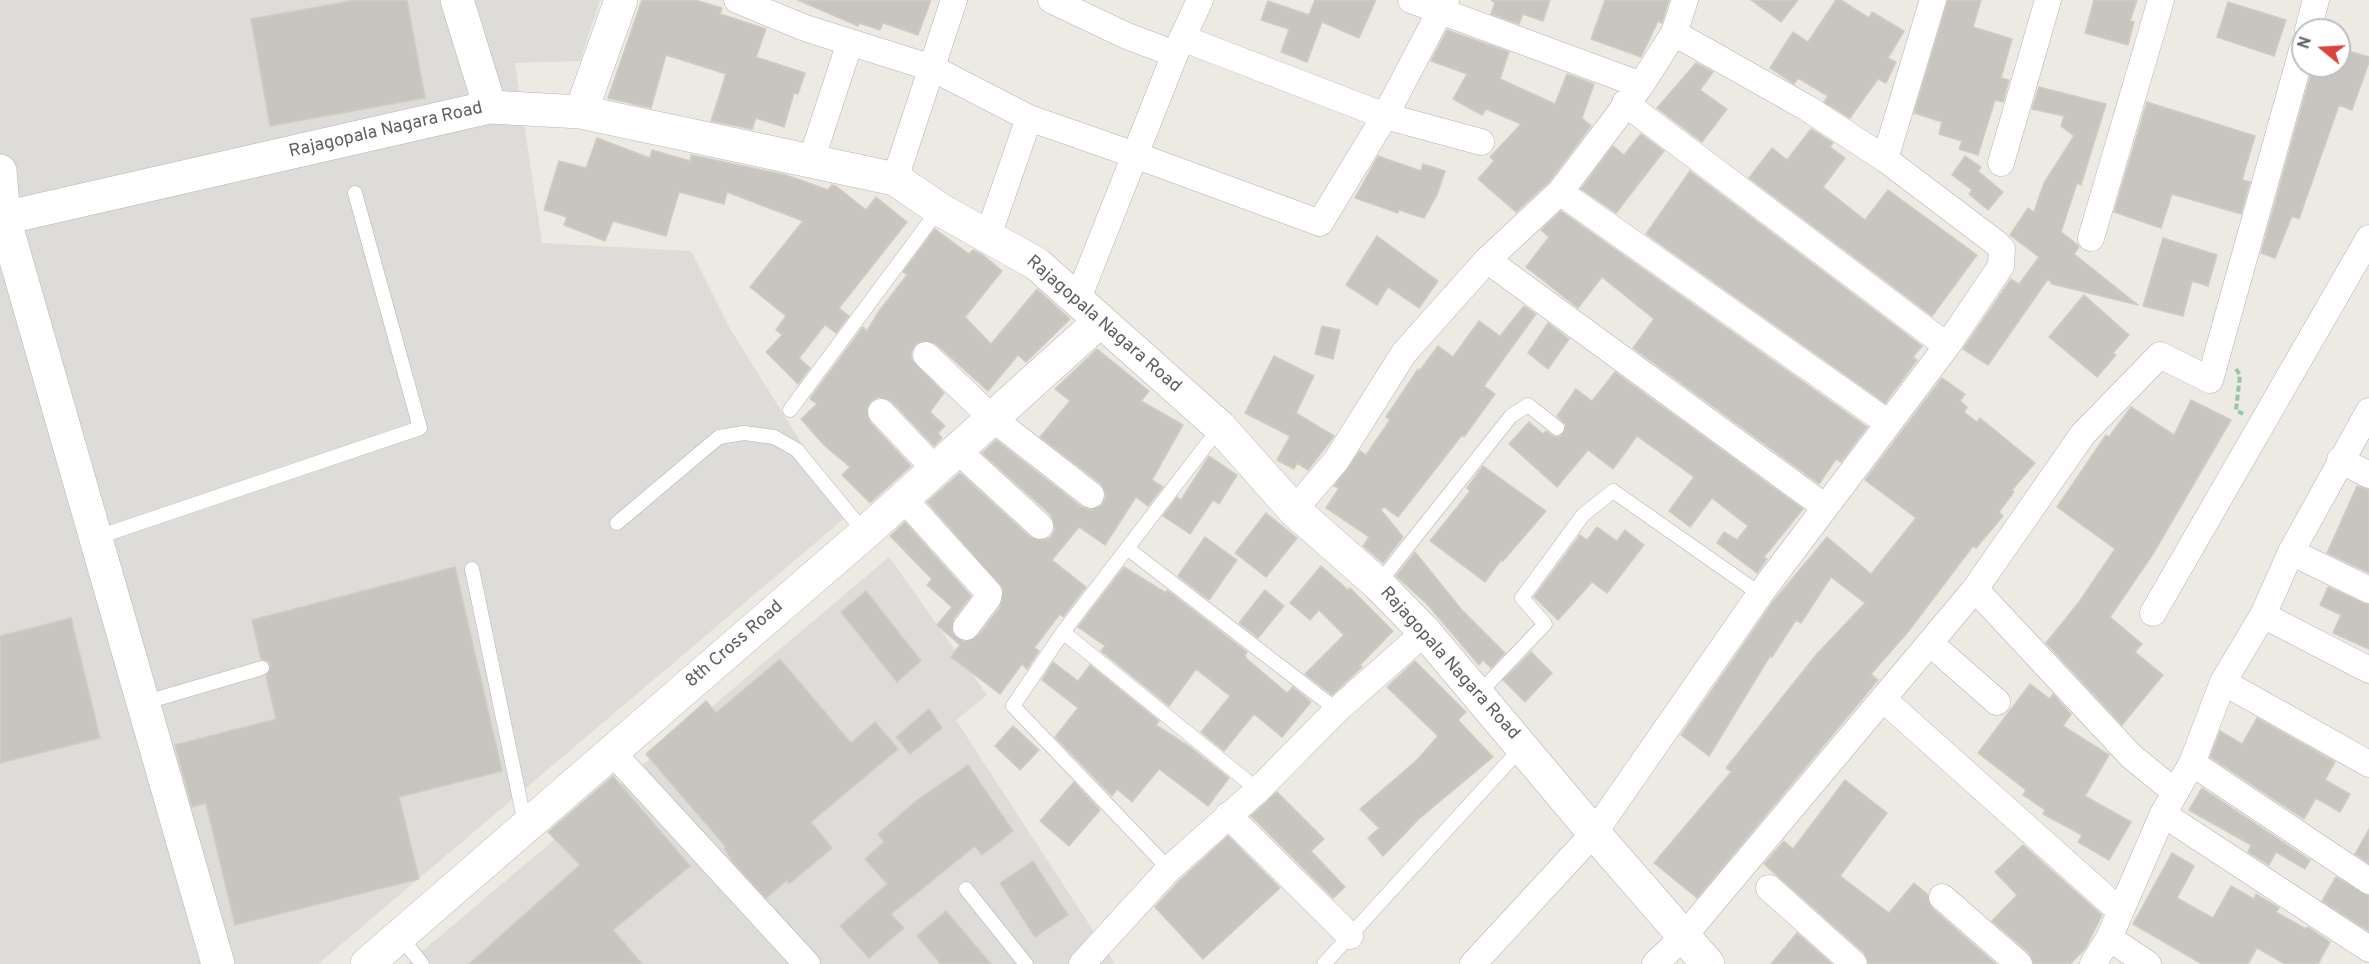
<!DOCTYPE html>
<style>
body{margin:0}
#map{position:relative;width:2369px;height:964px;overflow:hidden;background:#edeae3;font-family:Overpass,sans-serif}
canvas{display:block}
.north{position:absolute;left:2291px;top:18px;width:60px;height:60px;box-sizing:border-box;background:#fff;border:2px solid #bdbfc1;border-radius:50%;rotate:288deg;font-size:16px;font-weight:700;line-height:24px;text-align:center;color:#5b5f63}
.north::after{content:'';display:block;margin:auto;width:21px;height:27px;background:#d9443d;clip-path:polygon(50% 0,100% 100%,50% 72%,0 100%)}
</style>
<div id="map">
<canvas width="2369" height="964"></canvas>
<div class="north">N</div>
</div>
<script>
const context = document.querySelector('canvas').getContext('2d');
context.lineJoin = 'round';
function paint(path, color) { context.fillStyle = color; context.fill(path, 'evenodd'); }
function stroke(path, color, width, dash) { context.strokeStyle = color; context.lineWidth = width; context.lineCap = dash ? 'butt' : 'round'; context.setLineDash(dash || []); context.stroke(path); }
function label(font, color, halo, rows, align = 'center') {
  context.font = font + ' Overpass,sans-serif'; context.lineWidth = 6; context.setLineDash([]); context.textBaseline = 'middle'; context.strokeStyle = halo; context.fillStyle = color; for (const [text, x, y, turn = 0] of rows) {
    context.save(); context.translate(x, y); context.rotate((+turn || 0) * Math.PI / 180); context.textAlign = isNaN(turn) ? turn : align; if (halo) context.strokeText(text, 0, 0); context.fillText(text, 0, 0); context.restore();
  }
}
const industrial = new Path2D(`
 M0,0h600l-20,61 -65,2 27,180 149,8 38,76 118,189 -529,448h-318z
 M889,557l98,138 -31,25 159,244h-708z`);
const building = new Path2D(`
 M356,0h51l18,98 -155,28 -19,-107z
 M642,0h53l27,8 -2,6 46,15 -10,28 49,16 -7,21 -4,-1 -10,34 -28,-9 -4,11 -41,-8 15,-47 -60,-19 -15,53 -43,-10z
 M798,0h133l-13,35 -35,-12 -3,7 -21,-7 -1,3z
 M1315,0h61l-17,38 -37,-16 -15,40 -26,-10 8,-23 -28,-9 7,-19 41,14z
 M1491,0h59l-7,21 -20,-7 -4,10 -28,-10 4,-11z
 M1605,0h64l-7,23 -4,-2 -17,36 -50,-18z
 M1751,0h47l-17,22z
 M1836,0h5l28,18 3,-6 32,19 -16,27 8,4 -10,21 -8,-4 -28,39 -26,-16 4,-6 -30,-18 -4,6 -24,-16 23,-36 15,10z
 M1948,0h33l-8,27 39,12 -11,39 8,2 -6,22 -8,-2 -17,55 -19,-6 3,-8 -23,-7 3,-12 -28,-9z
 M2094,0h43l-7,21 4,1 -6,23 -43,-12z
 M2228,2l58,18 -12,36 -57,-19z
 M1447,30l62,22 -9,27 55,25 12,-30 27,10 -12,34 9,8 -42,56 -33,30 -38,-33 16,-18 -4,-4 31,-33 -35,-15 -4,6 -29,-16 14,-25 -36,-13z
 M2339,48l30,9v5l-17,48 -13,-5 -40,114 -7,-3 -17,42 -14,-5 52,-187h26z
 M1696,63l17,9 -13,18 27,19 -25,33 -45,-34z
 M2039,87l67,17 -25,81 -4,-2 -16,49 17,13 1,2 -5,7 64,51 -86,-21 -4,-5 -60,86 -25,-16 48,-70 8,5 20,-27 -29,-22 18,-27 6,4 10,-29 30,-47 -13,-10 3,-10 -32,-7z
 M2147,102l108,34 -13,44 8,2 -9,32 -69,-20 -11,34 -47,-16z
 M1811,129l22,14 -3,4 15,11 -22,29 42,33 23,-30 89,65 -45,61 -183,-138 23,-30 15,12z
 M1641,134l23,17 -48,62 -35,-24 32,-43 11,9z
 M597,138l53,20 2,-8 38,11 1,-6 95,20 42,15 4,-5 4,1 30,24 10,-13 31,25 -68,86 10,8 -13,17 -11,-8 -26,33 11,10 -12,16 -32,-32 16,-17 -6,-5 10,-14 -36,-29 53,-66 -76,-29 -3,12 -45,-12 -13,44 -53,-15 -8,20 -41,-16 3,-8 -23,-7 15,-49 27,7z
 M1378,156l43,15 2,-7 22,7 -8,24 -13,23 -25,-8 -1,3 -43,-15z
 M1965,156l16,11 -3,4 25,21 -15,18 -19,-16 3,-4 -20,-15z
 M1690,171l232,175 -9,11 4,3 -32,43 -239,-169z
 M1561,211l306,216 -26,35 -5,-3 -17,25 -186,-136 21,-29 -52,-42 -24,31 -52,-41 23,-30 -8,-7z
 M935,229l34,25 4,-4 10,5 19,16 -37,46 26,27 46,-55 33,30 -44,43 -8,-7 -30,36 -52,-47 -14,-3 -6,3 -5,8 1,8 32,33 -14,19 15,14 -7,7 4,5 -8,8 -43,-45 -13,-4 -7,4 -4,7 3,14 41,44 -41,37 -28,-28 8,-8 -26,-22 -23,-26 16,-15 -7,-5 1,-2 52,-70 4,4 12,-20 28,-36 -4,-3z
 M1377,236l61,45 -19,27 -31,-21 -11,18 -31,-20z
 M2163,238l54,17 -9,31 -16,-5 -9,35 -40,-10z
 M2084,295l45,40 -16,18 3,2 -19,22 -48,-40z
 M1524,306l12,8 -52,72 11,8 -31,43 -2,-2 -64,82 -14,-10 -3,3 22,27 -20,26 -20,-17 6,-9 -43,-29 13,-20 -5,-2 26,-35 6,4 24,-35 -4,-3 32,-48 2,1 18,-24 15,11 26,-36 21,15z
 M1548,323l21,16 -21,30 -20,-16z
 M1322,326l18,4 -7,29 -18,-5z
 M1097,349l52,42 -8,10 42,24 -31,55 11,7 -15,19 -12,-9 -31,48 -26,-18 -27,33 34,27 -23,30 -3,-3 -26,34 5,3 -12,18 -5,-5 -22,30 -49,-37 9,-12 -23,-20 15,-18 -25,-22 5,-6 -42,-43 15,-14 66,74 -17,22 -2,14 12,10 14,-6 22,-29 3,-18 -76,-87 33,-29 70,64 14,3 7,-3 4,-8 -4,-14 -69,-62 14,-13 86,67 8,3 12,-5 4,-9 -5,-12 -61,-47 30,-36 -15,-12z
 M1274,356l40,20 -18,37 38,23 -26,34 -11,-7 -3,6 -17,-9 13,-24 -45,-23z
 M1615,372l188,137 -39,48 3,2 -10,14 -40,-30 7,-11 13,8 11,-14 -36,-28 -22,29 -21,-16 25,-34 -57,-41 -24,33 -25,-19 -31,37 -48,-43 20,-22 14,12 3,-3 9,6 6,-1 5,-11 -9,-9 19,-27 16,12z
 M1942,378l23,16 -5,7 7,6 -3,5 13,10 3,-4 55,45 -23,27 2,2 -15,20 4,4 -27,32 -3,-2 -65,86 -37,42 7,6 -181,218 -43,-35 77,-91 -5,-4 90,-113 49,-52 -34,-26 -30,46 -5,-3 -24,37 -2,-1 -61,100 -28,-21 91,-132 55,-66 44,37 45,-56 -51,-38z
 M2191,400l40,20 -78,134 -43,63 32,27 -7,8 28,23 -41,50 -76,-82 33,-41 36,-53 -58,-42 49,-72 3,2 22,-30 43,28z
 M1209,456l28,19 -18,29 -6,-4 -23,34 -27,-18 14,-19 4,3z
 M1483,466l63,45 -43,50 -2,-1 -16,22 -55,-41 40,-50 -3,-3z
 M2357,486l12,4v83l-42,-20z
 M1266,513l31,25 -31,39 -31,-24z
 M1597,527l20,14 8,-11 19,15 -37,48 -15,-11 -34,38 -24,-23 46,-62 7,5z
 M1205,537l32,23 -28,40 -31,-24z
 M1415,552l46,57 44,44 -14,15 -8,-8 -4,5 -53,-62 -30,-27z
 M1321,566l27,24 2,-2 43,43 -33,34 2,2 -30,28 -27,-21 39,-39 -25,-25 -9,10 -20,-17z
 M455,567l47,204 -103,26 20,82 -184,46 -29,-122 -14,4 -17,-62 101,-26 -10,-43 5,-10 -3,-5 -7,-2 -9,-39z
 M1124,567l42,26 1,-3 80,62 -2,3 2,4 40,34 6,-6 18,15 -29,35 -28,-23 -30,37 -23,-19 29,-36 -34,-27 -27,37 -68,-55 4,-5 -27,-19z
 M2328,587l41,18v44l-36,-16 8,-18 -21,-10z
 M1265,590l19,16 -26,32 -19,-15z
 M866,591l55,70 -24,21 -56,-70z
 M71,618l29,120 -100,25v-127z
 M1531,652l21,21 -27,29 -22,-22z
 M780,659l71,84 24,-21 23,27 -87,73 21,26 -43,36 -2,-4 -21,18 -33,-36 -9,-14 2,-1 -80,-93 60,-53 10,12z
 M1415,661l51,51 -8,8 35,37 -73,61 -37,38 -15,-18 11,-10 -19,-19 57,-49 21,-24 -51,-49z
 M1053,662l25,19 12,-16 69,56 -3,4 34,22 39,31 -21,28 -49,-37 -27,33 -15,-13 -5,7 -57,-59 23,-29 -36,-28z
 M2030,684l20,15 3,-5 18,20 -8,12 46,29 -24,41 46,26 -22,38 -31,-18 4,-7 -39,-21 2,-4 -22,-15 3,-5 -48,-37z
 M929,709l13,19 -32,26 -14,-17z
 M2257,718l78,44 -10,18 25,14 -10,18 -24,-14 -12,21 -94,-62 10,-26 22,13z
 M1013,726l26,24 -19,20 -25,-24z
 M968,765l45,66 -31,24 -7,-9 -84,68 13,14 -35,30 -29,-32 47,-42 -22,-25 19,-17 -6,-8 38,-33z
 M613,776l77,90 -77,64 29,34h-173l111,-99 -32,-33z
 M1845,780l42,33 -47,63 49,37 25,-30 13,11 5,14 64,56h-127l-5,-11 -100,-89 20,-23 9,8z
 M1074,782l26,28 -31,36 -29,-25z
 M2202,788l108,72 -5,9 -29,-17 -7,13 -21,-13 3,-7 -62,-35z
 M1277,792l47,47 -13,12 34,36 -12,11 -82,-82z
 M2369,829v34l-14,-9z
 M1228,836l52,52 -77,71 -48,-52 25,-27z
 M2023,845l79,70 -17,34 -15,15h-36l-5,-11 -37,-32 25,-26 -22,-23z
 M2172,853l22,13 -17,32 36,20 18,-32 23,13 2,-5 23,14 -3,4 30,17 2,-2 22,15 -12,22h-33l-28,-16 -9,16h-46l-69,-40z
 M1033,861l35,54 -33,22 -35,-54z
 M2336,877l33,19v35l-47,-30z
 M946,911l45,53h-50l-24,-28z
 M1797,933l35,31h-61z`);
const path = new Path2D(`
 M2236,369l4,6 -4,35 7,4`);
const lane = new Path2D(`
 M790,410l149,-201
 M1220,427l-157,205 195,158
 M617,523l102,-86 25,-4 30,4 23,13 68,83
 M95,538l325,-110 -65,-235
 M1127,548l210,162
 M472,569l53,255
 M1378,584l133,-168 17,-11 29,23
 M1063,632l-50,74 156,163
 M1478,694l67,-70 -23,-26 61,-83 30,-24 147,103
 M143,703l119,-35
 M966,889l60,75
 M400,936l22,28
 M1324,964l199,-218`);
const street = new Path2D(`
 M737,0l68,28 127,40 97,50 106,37 -58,146
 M1051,0l76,36 48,18 -40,101 185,68 65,-107 61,-116
 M1411,0l230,85
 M2308,30l8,-30
 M1182,38l203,78 96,26
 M1175,54l25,-54
 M1625,103l322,243
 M1885,159l48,-159
 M811,161l39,-119
 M2001,163l47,-163
 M895,179l59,-179
 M1560,192l328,231
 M988,236l41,-118
 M2091,238l70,-238
 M1487,260l338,247
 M926,355l66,63 99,77
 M881,412l54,57
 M957,450l83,76
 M2340,460l29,15
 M903,498l86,95 -1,5 -22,29
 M1294,510l42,-49 68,-108 83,-93 73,-68 81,-107 33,-52 11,-33
 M2291,552l78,38
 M1975,589l156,167 44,36
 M2153,613l216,-375
 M2263,615l106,55
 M1930,643l67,59
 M2223,682l146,82
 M1883,699l237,212
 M612,752l195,212
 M2192,763l177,118
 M2163,814l206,135
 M1228,815l122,121
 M1769,888l85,76
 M1942,897l77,67
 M2109,938l39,26
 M1082,964l87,-95 89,-79 79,-80 88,-78
 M1473,964l121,-131 166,-239 187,-248 54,-80 1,-17 -6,-6 -111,-84 -78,-51 -133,-75
 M1655,964l29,-28 291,-347 108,-155 77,-79 50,25 93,-333
 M2093,964l16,-26 54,-124 29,-51 31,-81 40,-67 28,-63 78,-141`);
const secondary = new Path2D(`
 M457,0l33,107
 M581,112l40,-112
 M0,171l4,47 214,746
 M0,219l490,-112 91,5 314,67 44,30 98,55 183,163 74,83 84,74 47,48 169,201 114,131
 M367,964l498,-431 234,-211`);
const streetNames = [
 ["Rajagopala Nagara Road",386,131,-13],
 ["Rajagopala Nagara Road",1103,325,41],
 ["8th Cross Road",735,645,-41],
 ["Rajagopala Nagara Road",1449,664,48]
];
paint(industrial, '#dedcd8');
paint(building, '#c8c5c0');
stroke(building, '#d1ccc2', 1.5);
stroke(lane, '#b1b4b7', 15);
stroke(street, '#b1b4b7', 27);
stroke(secondary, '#b2b6ba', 34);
stroke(path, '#9cc3a5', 4, [6, 3]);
stroke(lane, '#fff', 14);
stroke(street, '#fff', 26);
stroke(secondary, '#fff', 33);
label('18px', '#5b5f63', '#fff', streetNames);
</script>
